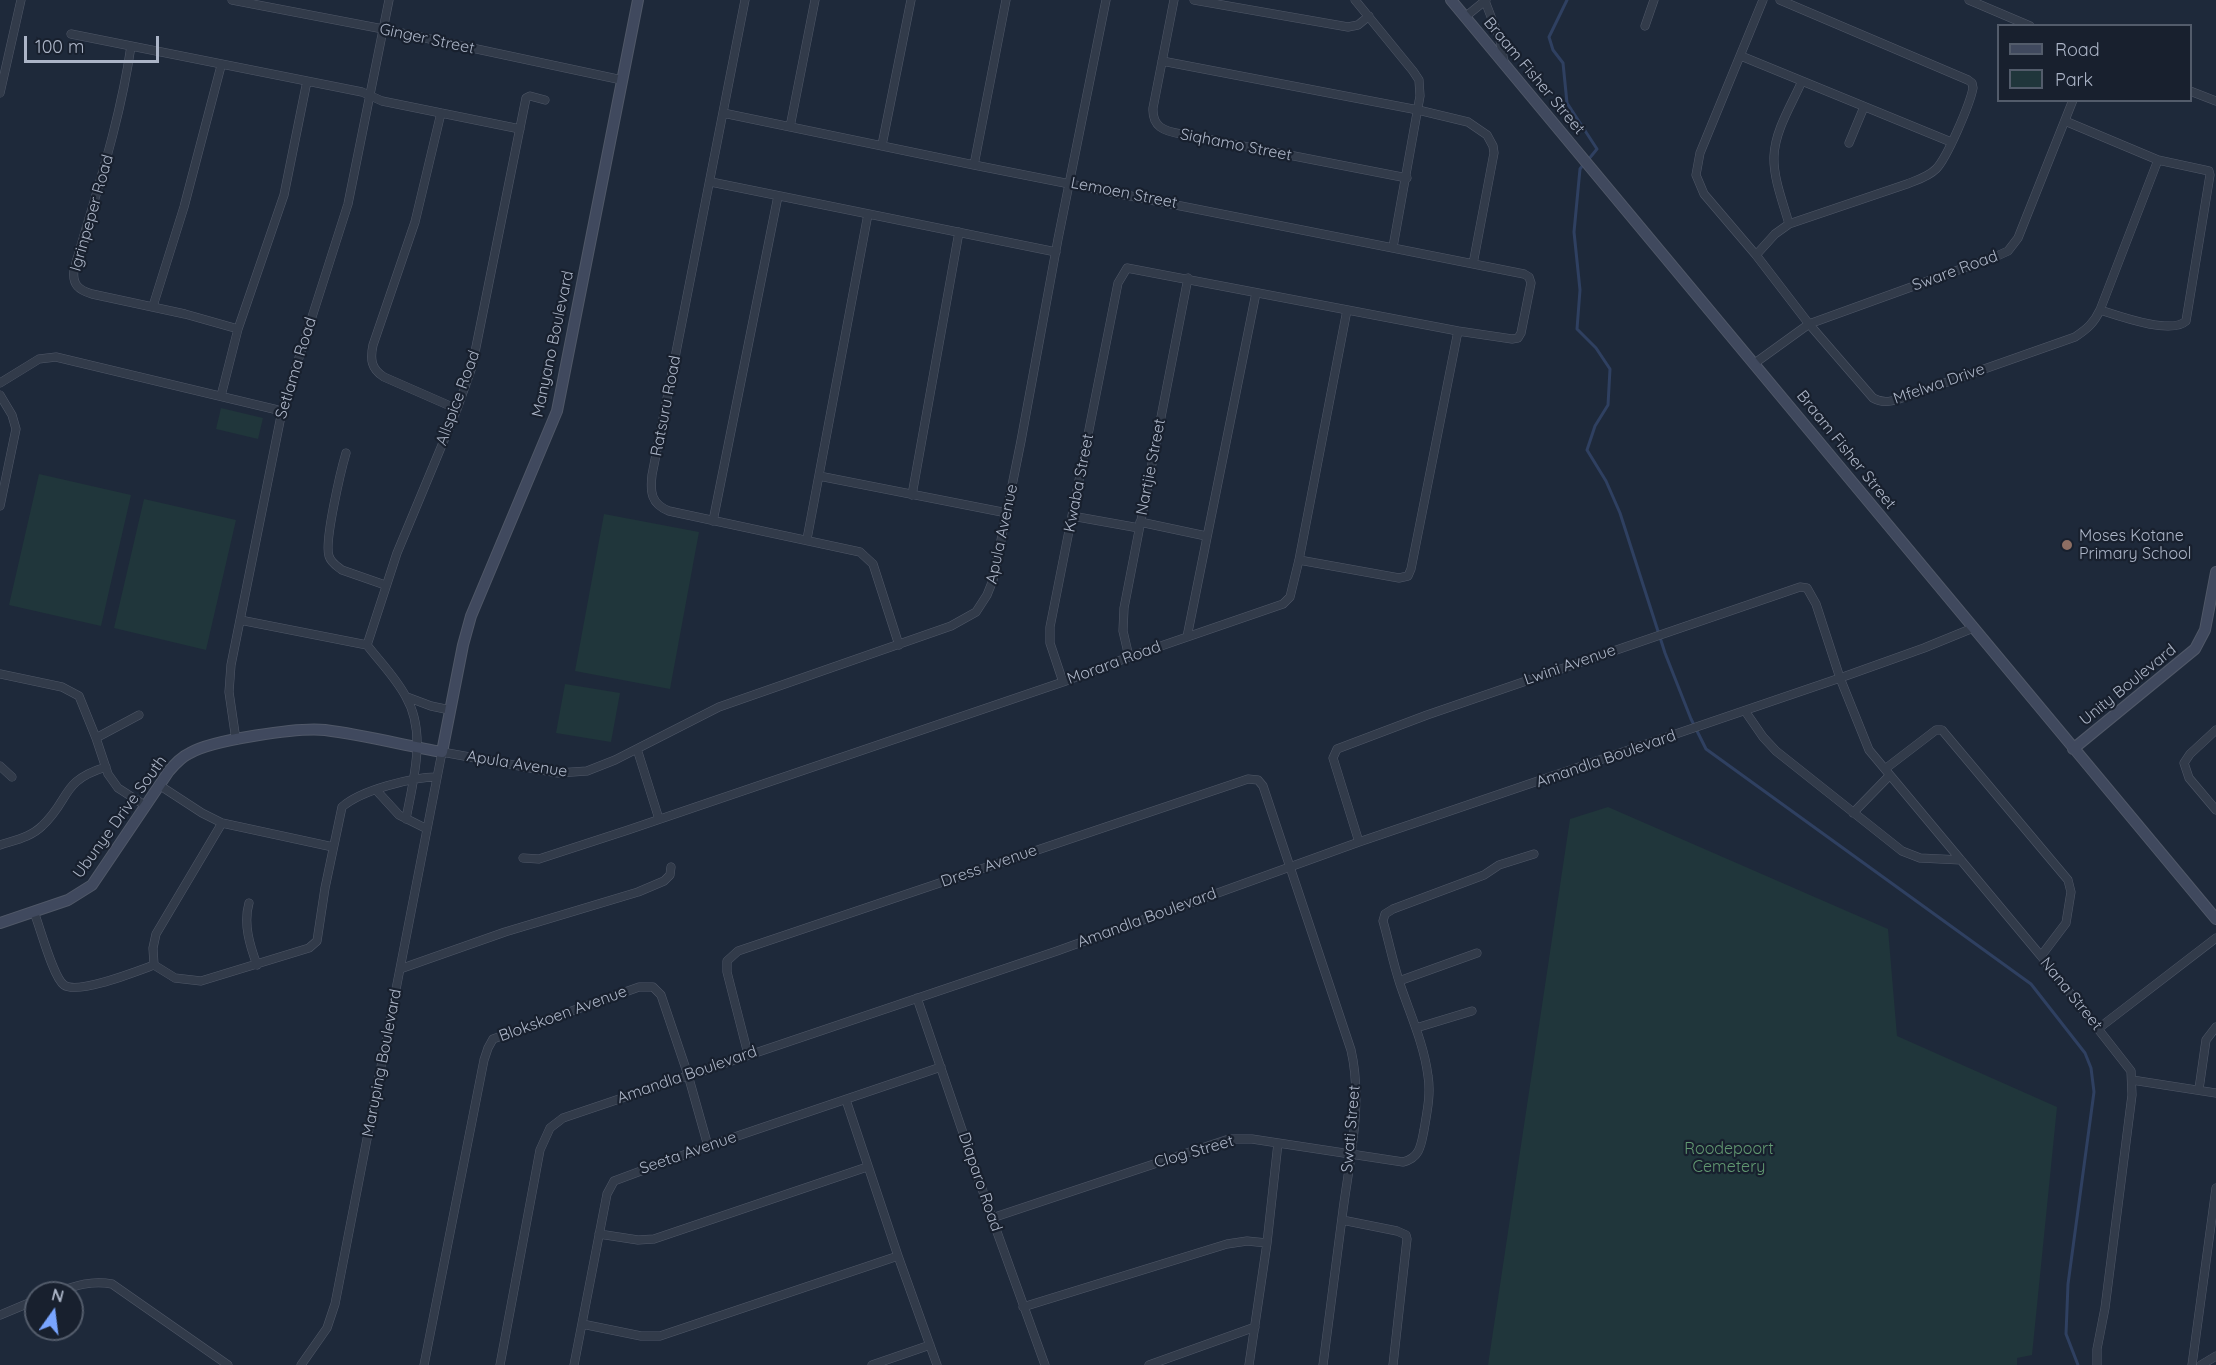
<!DOCTYPE html>
<style>
body{margin:0}
#map{position:relative;width:2216px;height:1365px;overflow:hidden;background:#1e293a;font-family:Quicksand,sans-serif}
canvas{display:block}
.legend{position:absolute;left:1997px;top:24px;width:195px;height:78px;box-sizing:border-box;background:#18202e;border:2px solid #535c6b;margin:0;padding:8px 10px;list-style:none;font-size:18px;color:#acb5c7}
.legend li{display:flex;align-items:center;gap:12px;height:30px}
.legend b{width:30px;border:2px solid #535c6b}
.north{position:absolute;left:24px;top:1281px;width:60px;height:60px;box-sizing:border-box;background:#18202e;border:2px solid #535c6b;border-radius:50%;rotate:14deg;font-size:16px;font-weight:700;line-height:24px;text-align:center;color:#acb5c7}
.north::after{content:'';display:block;margin:auto;width:21px;height:27px;background:#79a5ff;clip-path:polygon(50% 0,100% 100%,50% 72%,0 100%)}
.scale{position:absolute;left:24px;top:36px;width:135px;height:27px;box-sizing:border-box;border:3px solid #acb5c7;border-top:0;padding-left:8px;font-size:18px;line-height:21px;white-space:nowrap;color:#acb5c7;-webkit-text-stroke:4px #18202e;paint-order:stroke}
</style>
<div id="map">
<canvas width="2216" height="1365"></canvas>
<ul class="legend">
<li><b style="height:8px;background:#40495e"></b>Road</li>
<li><b style="height:16px;background:#20363b"></b>Park</li>
</ul>
<div class="north">N</div>
<div class="scale">100 m</div>
</div>
<script>
const context = document.querySelector('canvas').getContext('2d');
context.lineJoin = 'round';
function paint(path, color) { context.fillStyle = color; context.fill(path, 'evenodd'); }
function stroke(path, color, width, dash) { context.strokeStyle = color; context.lineWidth = width; context.lineCap = dash ? 'butt' : 'round'; context.setLineDash(dash || []); context.stroke(path); }
function label(font, color, halo, rows, align = 'center') {
  context.font = font + ' Quicksand,sans-serif'; context.lineWidth = 4.5; context.setLineDash([]); context.textBaseline = 'middle'; context.strokeStyle = halo; context.fillStyle = color; for (const [text, x, y, turn = 0] of rows) {
    context.save(); context.translate(x, y); context.rotate((+turn || 0) * Math.PI / 180); context.textAlign = isNaN(turn) ? turn : align; if (halo) context.strokeText(text, 0, 0); context.fillText(text, 0, 0); context.restore();
  }
}
const green = new Path2D(`
 M221,408l42,10 -5,21 -42,-10z
 M39,474l92,21 -30,131 -92,-21z
 M144,499l92,21 -30,130 -92,-22z
 M604,514l95,18 -29,157 -95,-18z
 M565,684l55,9 -9,49 -55,-9z
 M1608,807l280,122 9,107 160,71 -25,248 -15,3v7h-529l82,-546z`);
const stream = new Path2D(`
 M1567,0l-18,37 4,13 10,13 4,40 30,46 -9,11
 M1583,165l-3,4 -6,63 6,58 -3,39 19,19 14,21 -2,36 -13,21 -8,24 19,31 14,32 45,140 26,66 15,30 325,235 54,69 6,15 3,24 -26,192 -2,50 12,31`);
const street = new Path2D(`
 M232,0l151,29 239,51
 M745,0l-93,475c-2,17 -1,29 17,36l191,41 13,12 26,81
 M1174,0l-21,108c-1,19 11,23 28,26l226,44
 M1194,0l154,27 10,-2 11,-9
 M1355,0l58,71 6,9 1,16 -27,151
 M1763,0l-63,153 -4,22 8,19 52,61 53,69 64,74c9,5 16,4 26,1l176,-62c12,-8 19,-14 25,-27l58,-150
 M1969,0l61,26
 M1485,1l15,39 4,22
 M1465,17l21,-17
 M1645,26l9,-26
 M71,34l291,58 20,9 138,28
 M131,46c-11,77 -36,150 -57,224 -2,15 5,20 18,24l93,20 53,15
 M1741,56l210,86
 M1162,61l256,49 50,12 19,13 6,11 1,7 -21,111
 M2190,91l26,10
 M0,93l21,-93
 M441,113l-26,109 -42,123c-3,14 -2,24 11,32l73,32
 M723,113l251,52 550,109 5,3 2,6 -10,50 -3,5 -6,1 -54,-8 -331,-63 -9,15 -68,344v16l13,39
 M2065,121l93,39 51,11 1,4 -24,146c-15,14 -67,-5 -86,-11
 M790,127l25,-127
 M1849,143l15,-36
 M882,145l29,-145
 M974,165l32,-165
 M711,182l345,70
 M1789,224c-6,-22 -16,-46 -15,-68 1,-26 18,-52 28,-75
 M1756,255l19,-21 14,-10 118,-40c10,-4 21,-7 29,-15 11,-11 34,-65 37,-81l-1,-5 -4,-3 -188,-80
 M153,306l31,-99 37,-141
 M1755,363l54,-39 188,-68 11,-5 10,-13 55,-138
 M0,383l39,-24 17,-2 226,54
 M0,395l12,20 4,14 -16,77
 M221,396l17,-67 46,-134 23,-114
 M346,453c-5,17 -22,89 -17,103 2,7 8,10 13,14l43,15
 M819,476l188,37
 M912,495l47,-263
 M1072,516l67,12
 M713,521l65,-325
 M1140,522l66,14
 M807,539l61,-325
 M1299,560l100,18 9,-2 3,-7 47,-238
 M240,620l127,25
 M1187,637l69,-344
 M367,645l30,-92 60,-144 15,-42 54,-269 4,-2 15,4
 M367,645c13,17 29,33 39,52 21,36 7,84 0,122
 M1129,657l-6,-26 1,-23 64,-330
 M0,674l62,13 17,9 17,42 12,36 10,14 28,18
 M407,697l24,9 19,4
 M1745,711l18,26 13,14 126,100 18,7 41,2
 M2216,730l-26,24 -6,9 5,15 27,32
 M96,738l43,-23
 M236,740l-7,-48 2,-27 51,-254 66,-207 41,-204
 M637,749l22,70
 M0,766l12,11
 M1885,769l51,-39h6l126,150 3,12 -5,31 -25,33
 M159,785l43,28 20,10 111,24
 M377,791l22,24 28,14
 M1853,813l37,-38
 M1359,842l-26,-84 4,-9 90,-34 373,-128 7,1 9,16 24,74 29,72 172,206 90,115 1,24 -27,213 -8,41v16
 M0,845c15,-5 31,-8 42,-19 29,-27 18,-45 64,-59
 M523,858l16,1 89,-29 435,-148 66,-25 154,-53 7,-7 9,-37 48,-250
 M249,903c-6,21 1,43 8,62
 M34,912c6,15 19,65 30,73 14,10 73,-14 90,-20
 M154,965l21,13 26,3 108,-33 8,-7 8,-53 17,-81c19,-17 71,-30 95,-30
 M154,965l-1,-17 3,-14 66,-111
 M400,969l105,-37 133,-40 26,-11 6,-6 1,-8
 M1399,981l78,-28
 M917,998l75,220 53,147
 M1416,1028l56,-17
 M2099,1028l117,-90
 M748,1054l-21,-82v-11l11,-10 510,-172 10,1 5,6 88,264c12,52 -1,108 -8,160 -7,52 -13,103 -20,155
 M2132,1080l84,13
 M2199,1089l7,-49 10,-13
 M846,1100l52,156 39,109
 M992,1218l237,-79h23l151,23c17,-4 18,-17 21,-32 3,-18 7,-36 4,-54 -4,-32 -18,-62 -28,-92 -7,-21 -11,-42 -17,-63l2,-7 8,-5 91,-34 15,-10 35,-11
 M1342,1220l55,11 9,4 1,4 -14,126
 M599,1234l39,6 16,-1 213,-72
 M55,1293c20,-7 36,-13 57,-9l116,81
 M1023,1307l204,-63 20,-3 20,2
 M0,1315l36,-15
 M582,1324l59,12h19l238,-80
 M301,1365l26,-37 8,-24 107,-552 116,21 29,-2 28,-11 104,-53 232,-81 25,-14 11,-17 6,-15 28,-139 37,-202 48,-239
 M424,1365l60,-305 4,-12 5,-9 146,-52h14l8,8 27,80 20,71
 M500,1365l40,-215 10,-22 13,-10 494,-167 302,-109 481,-164 84,-30 49,-20
 M574,1365l33,-171 7,-13 94,-35 233,-79
 M872,1365l58,-20
 M1149,1365l106,-38
 M1249,1365l18,-122 11,-100
 M2192,1365l24,-177
 M2201,1365l15,-9`);
const secondary = new Path2D(`
 M1451,0l765,919
 M2073,749l122,-100 10,-19 11,-58
 M0,923l68,-23 24,-15 77,-114c6,-7 12,-14 21,-18 22,-13 109,-26 135,-23 39,5 78,15 117,22l21,-107 8,-29 86,-205 81,-411`);
const markers = [
 [2067,545,6,"#8d6e63"]
];
const streetNames = [
 ["Ginger Street",427,39,12],
 ["Braam Fisher Street",1534,76,50],
 ["Siqhamo Street",1236,145,11],
 ["Lemoen Street",1124,193,11],
 ["Igrinpeper Road",92,213,-74],
 ["Sware Road",1955,271,-20],
 ["Manyano Boulevard",553,344,-78],
 ["Setlama Road",296,368,-73],
 ["Mfelwa Drive",1939,384,-19],
 ["Allspice Road",458,398,-70],
 ["Ratsuru Road",666,406,-79],
 ["Braam Fisher Street",1846,450,51],
 ["Nartjie Street",1151,467,-79],
 ["Kwaba Street",1079,483,-79],
 ["Apula Avenue",1002,534,-78],
 ["Morara Road",1114,663,-20],
 ["Lwini Avenue",1570,665,-19],
 ["Unity Boulevard",2128,685,-39],
 ["Amandla Boulevard",1606,759,-19],
 ["Apula Avenue",517,764,9],
 ["Ubunye Drive South",120,817,-54],
 ["Dress Avenue",989,866,-19],
 ["Amandla Boulevard",1147,918,-20],
 ["Nana Street",2071,994,51],
 ["Blokskoen Avenue",563,1014,-20],
 ["Maruping Boulevard",382,1063,-79],
 ["Amandla Boulevard",687,1075,-19],
 ["Swati Street",1351,1129,-85],
 ["Clog Street",1194,1152,-16],
 ["Seeta Avenue",688,1153,-19],
 ["Diaparo Road",980,1182,71]
];
const poiNames = [
 ["Moses Kotane",2079,536],
 ["Primary School",2079,554]
];
const parkNames = [
 ["Roodepoort",1729,1149],
 ["Cemetery",1729,1167]
];
paint(green, '#20363b');
stroke(stream, '#2f4061', 3);
stroke(street, '#505868', 9);
stroke(secondary, '#505868', 12);
stroke(street, '#323b4a', 8);
stroke(secondary, '#40495e', 10);
for (const [x, y, r, color] of markers) { const dot = new Path2D(); dot.arc(x, y, r, 0, 2 * Math.PI); context.fillStyle = color; context.fill(dot); stroke(dot, '#18202e', 2); }
label('16px', '#acb5c7', '#18202e', streetNames);
label('16px', '#acb5c7', '#18202e', poiNames, 'left');
label('16px', '#629972', '#18202e', parkNames);
</script>
